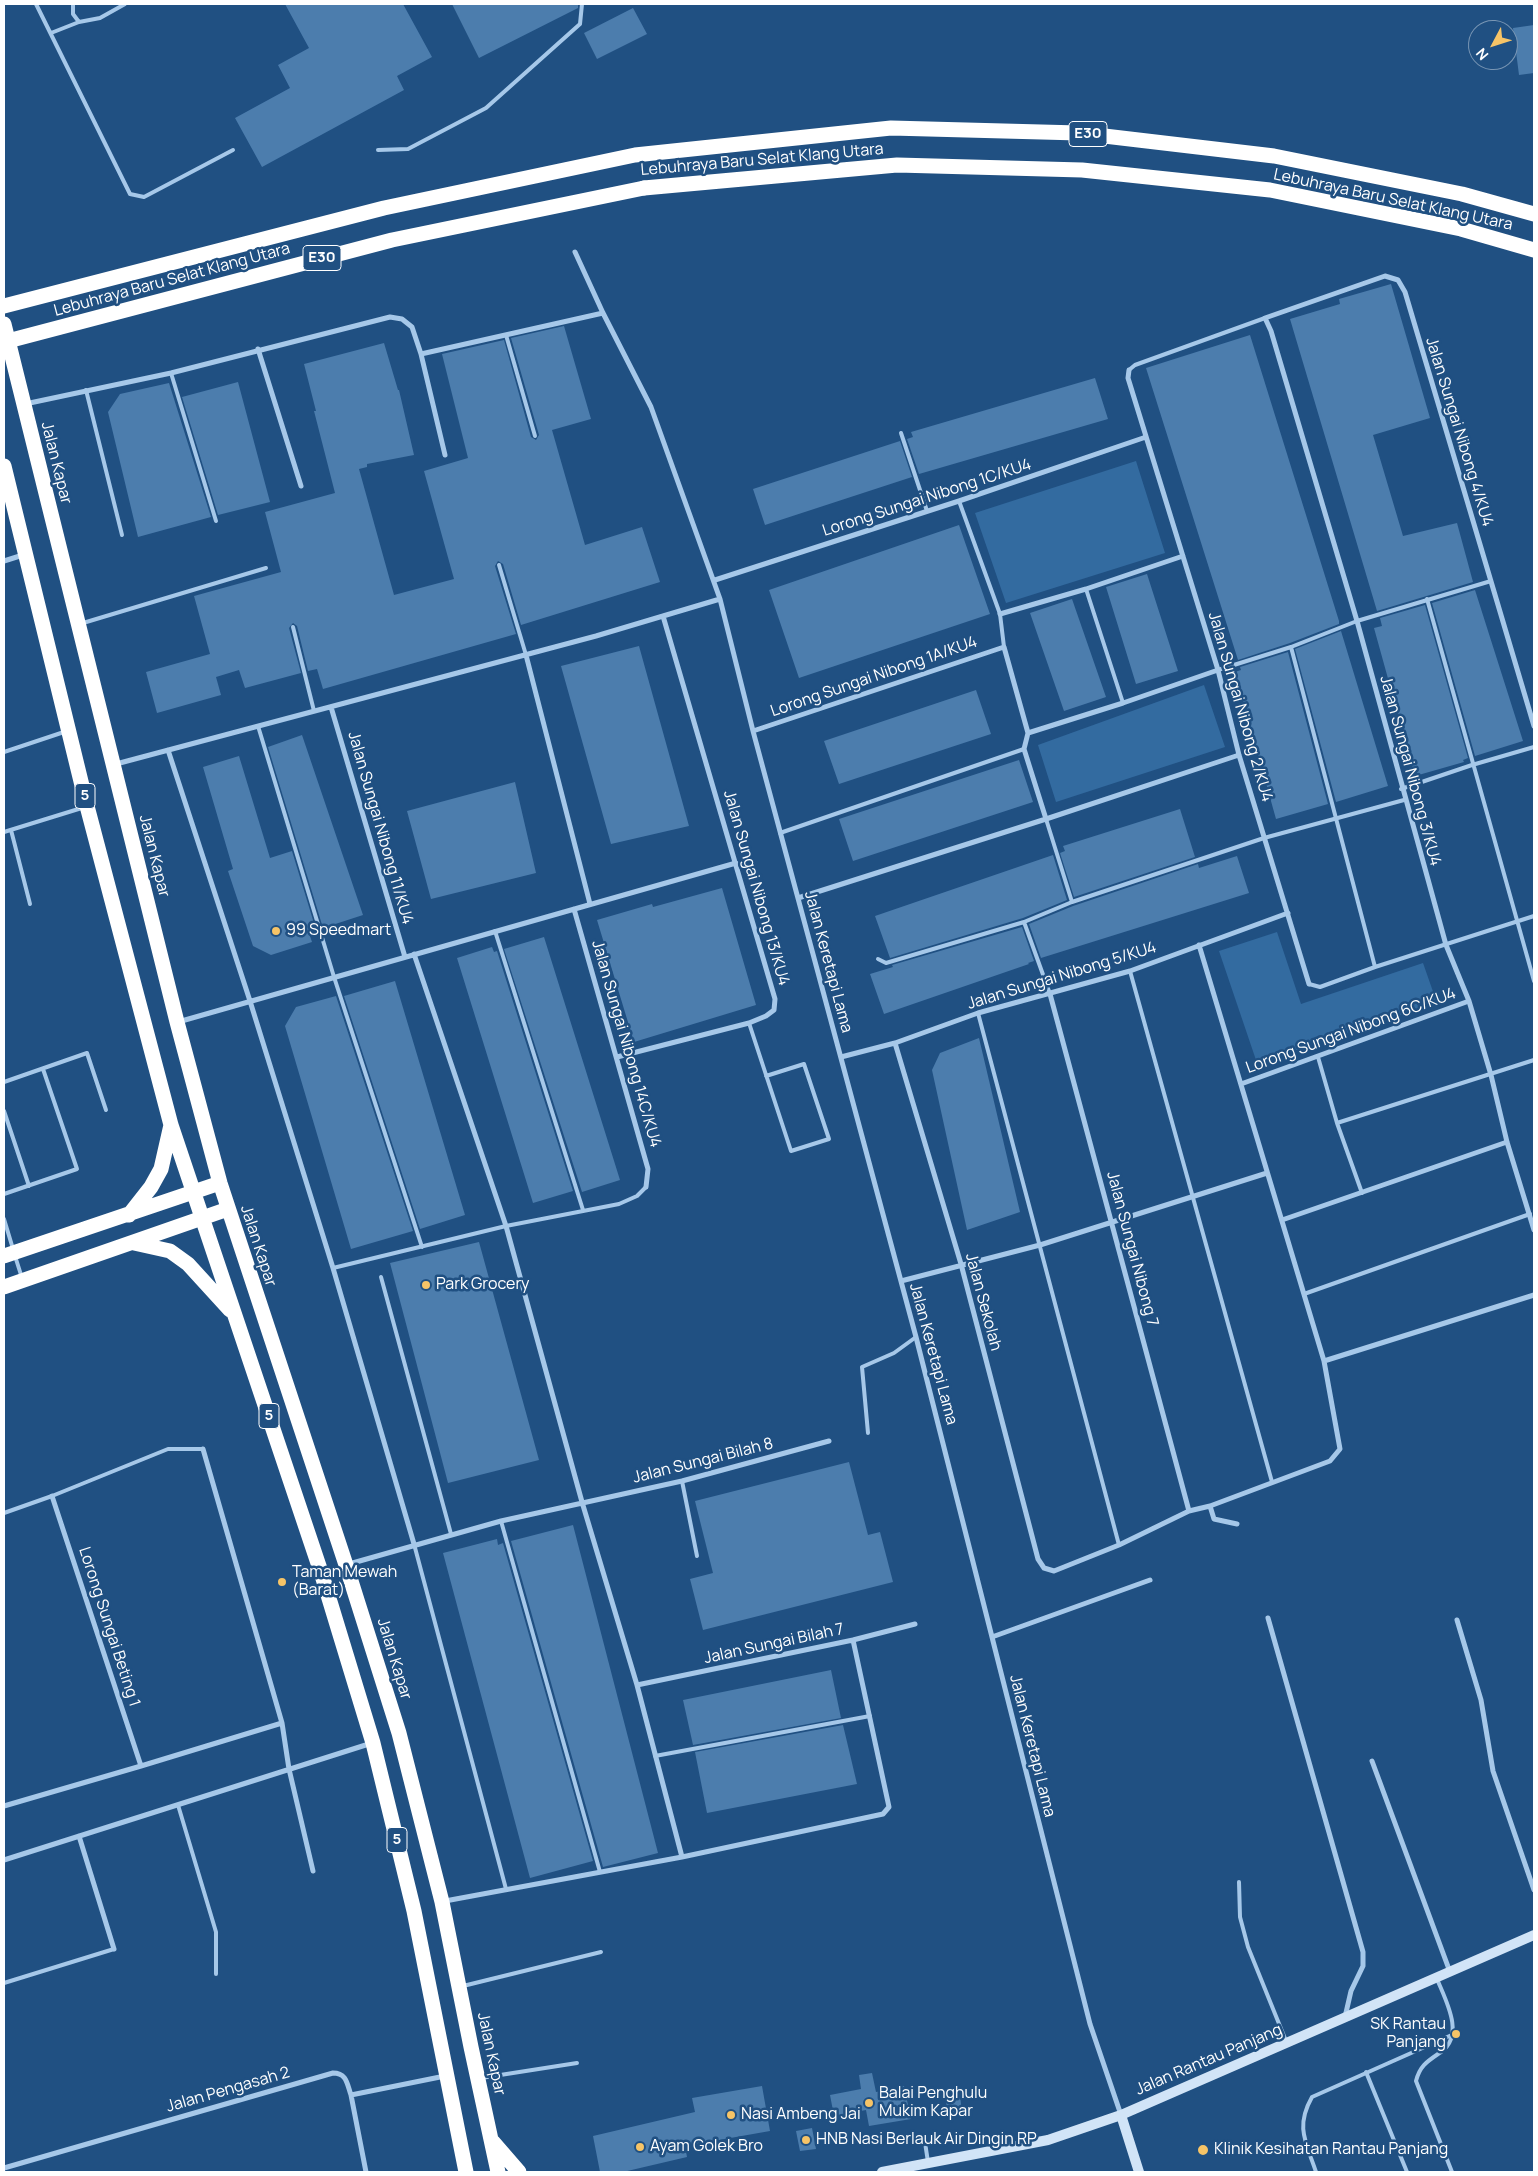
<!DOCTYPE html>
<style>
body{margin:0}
#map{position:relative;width:1538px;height:2176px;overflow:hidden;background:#205082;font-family:Manrope,sans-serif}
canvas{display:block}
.frame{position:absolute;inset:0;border:5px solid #fff;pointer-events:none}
.north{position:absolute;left:1468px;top:20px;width:50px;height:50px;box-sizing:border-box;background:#205082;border:1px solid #7996b4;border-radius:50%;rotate:230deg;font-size:14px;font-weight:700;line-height:20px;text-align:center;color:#fff}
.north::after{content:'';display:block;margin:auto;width:18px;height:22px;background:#f6c467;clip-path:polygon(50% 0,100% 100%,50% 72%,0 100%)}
</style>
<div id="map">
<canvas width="1538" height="2176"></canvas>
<div class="frame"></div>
<div class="north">N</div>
</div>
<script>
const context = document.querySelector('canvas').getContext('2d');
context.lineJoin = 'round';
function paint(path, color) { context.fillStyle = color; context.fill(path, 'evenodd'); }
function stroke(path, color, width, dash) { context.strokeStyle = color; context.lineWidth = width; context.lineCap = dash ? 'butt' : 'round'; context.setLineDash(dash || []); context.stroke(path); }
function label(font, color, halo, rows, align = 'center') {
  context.font = font + ' Manrope,sans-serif'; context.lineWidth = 5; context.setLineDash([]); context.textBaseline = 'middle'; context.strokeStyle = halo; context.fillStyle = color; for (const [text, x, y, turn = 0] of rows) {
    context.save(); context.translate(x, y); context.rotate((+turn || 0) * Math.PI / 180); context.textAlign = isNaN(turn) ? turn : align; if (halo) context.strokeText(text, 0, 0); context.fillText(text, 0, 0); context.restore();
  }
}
const green = new Path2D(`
 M1136,461l29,92 -159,50 -31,-90z
 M1204,685l21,62 -169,55 -18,-57z
 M1277,932l24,72 122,-41 14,40 -180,60 -38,-112z`);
const building = new Path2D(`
 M285,4h118l29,53 -35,19 7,14 -142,77 -27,-49 55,-30 -12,-23 31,-17z
 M452,4h126v4l-99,50z
 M633,8l14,26 -50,25 -13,-26z
 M1534,25v48l-15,2 -6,-47z
 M1391,284l39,134 -57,17 30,101 54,-13 16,59 -96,29 -87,-292 50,-15 -1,-5z
 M564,326l27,93 -39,11 33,115 57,-18 18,55 -139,43 -18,-61 -5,-3 -3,5 21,68 -193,55 -6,-20 -9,2 -11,-45 -4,-3 -4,5 12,45 -56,15 -6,-18 -23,7 5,18 -64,18 -11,-41 64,-18 -16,-58 87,-24 -16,-60 70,-19 -21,-82h2l-12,-47 80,-21 14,47h1l15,65 -47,9v3l-8,2 35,126 60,-16 -30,-108 44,-13 -26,-104 62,-14 27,97 5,3 3,-5 -28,-97z
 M1250,335l89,286v3l-49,19 -52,17 -92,-292z
 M1095,378l13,41 -189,55 -12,-35 6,-2 -2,-5z
 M238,382l32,120 -52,13 -36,-118z
 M169,383l42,134 -73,20 -30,-125 12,-18z
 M900,441l12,36 -147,48 -12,-36z
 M959,525l31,89 -191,64 -30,-88z
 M1147,574l31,97 -42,13 -30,-97z
 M1475,590l48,151 -48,15 -43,-153z
 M1072,599l34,98 -42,14 -34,-98z
 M1425,605l43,153 -5,2 1,2 -49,14 -41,-148 8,-2 -2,-8z
 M1341,631l47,155 -52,16 -41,-153z
 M639,646l50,180 -78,18 -50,-178z
 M1288,652l40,152 -52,15 -41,-147 6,-2 -1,-3z
 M976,690l15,44 -152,50 -15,-43z
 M302,735l61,180 -40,13 -55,-181z
 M239,756l31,102 22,-7 24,79 -7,3 3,9 -41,13 -18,-9 -25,-75 5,-2 -30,-102z
 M1019,760l14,42 -180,59 -14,-42z
 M515,782l21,91 -105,26 -24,-88z
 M1180,809l15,48 -121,40 -14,-44 5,-2 -2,-5z
 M1053,855l14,45 -44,18 -133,40 -15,-42z
 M1237,856l12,37 -208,65 -12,-34 44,-18 125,-42 1,4z
 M722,888l34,117 -122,37 -37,-122 55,-16 1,3z
 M1022,927l12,34 -6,2 1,1 -145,50 -14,-40 23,-7 -1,-2z
 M544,937l76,243 -38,12 -78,-243z
 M492,947l2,5 3,-1 76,240 -40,12 -76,-245z
 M395,981l70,234 -45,14 -76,-233z
 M336,996l77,235 -62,18 -66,-223 11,-19z
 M979,1038l41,174 -53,18 -35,-160 8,-17z
 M479,1242l60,218 -91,23 -58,-220z
 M849,1462l19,73 12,-3 13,50 -190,48 -13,-51 23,-6 -18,-72z
 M573,1525l85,328 -55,14 -92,-326z
 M497,1539l1,6 5,-2 90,318 -63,17 -87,-325z
 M831,1670l10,48 -148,27 -10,-45z
 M843,1725l14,59 -150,29 -12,-61z
 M872,2073l4,19 28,-6 7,33 -42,7 -3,-16 -32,6 -4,-21 31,-6 -2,-14z
 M762,2086l8,45 -85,15 2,11 -64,15h-23l-7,-36 102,-24 -3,-14z
 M960,2094l2,20 -14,2 -3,-21z
 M812,2128l4,21 -16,2 -4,-20z`);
const lane = new Path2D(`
 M36,4l94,190 14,3 89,-47
 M73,4v10l6,8
 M51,33l28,-11 21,-4 25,-14
 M378,150l30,-1 78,-41 94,-84 2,-20
 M506,335l29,101
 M1129,370l6,-5 130,-47
 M171,373l45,148
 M86,390l36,145
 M901,433l26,78
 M959,501l41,113 4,33
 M499,565l27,90
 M1086,589l37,114
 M1427,599l107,382
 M83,623l183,-55
 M293,627l21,84
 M1291,647l84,320
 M1218,670l73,-23 66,-26 134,-40
 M258,726l76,251 88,270
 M4,752l60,-20
 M1401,789l71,-24 62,-18
 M1046,819l26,83
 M11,830l19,74
 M4,832l81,-25
 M780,833l244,-84
 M1024,922l26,72
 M495,931l88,279
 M878,959l8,4 138,-41 48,-20 192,-64 140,-38
 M1130,971l142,511
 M1309,984l11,3 55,-20 159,-51
 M978,1013l141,532
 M749,1023l42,128 38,-12 -25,-75 -38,12
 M1318,1057l19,66 25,70
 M4,1082l83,-29 19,57
 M4,1111l25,75
 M1337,1123l197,-63
 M4,1194l73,-25 -34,-100
 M4,1219l9,30
 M15,1256l7,22
 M333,1268l173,-42 113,-22 18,-8 9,-9
 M381,1277l70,257
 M1304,1294l226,-80
 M868,1433l-6,-66 32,-14 22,-16
 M682,1481l15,75
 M4,1513l48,-17 116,-47h35
 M501,1521l99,351
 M414,1544l92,345
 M655,1756l215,-40
 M178,1805l38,127v42
 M1239,1882l1,35 8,30 38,94
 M1437,1979c9,22 28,56 4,73 -13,9 -21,13 -25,29l36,91
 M4,1983l110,-34
 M463,1986l138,-34
 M1366,2072l41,100
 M481,2078l96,-15
 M924,2136l4,26
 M1316,2172c-10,-30 -21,-45 -4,-75l142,-63`);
const street = new Path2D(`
 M575,252l28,61 48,94 69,192 33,132 163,606 174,687 31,91
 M258,349l43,137
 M421,354l182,-41
 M1129,370l-1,8 90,292 21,85 70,229
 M25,404l146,-31 219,-56 12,2 10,8 9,27 24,101
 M4,561l19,-6
 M715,580l244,-79 187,-64
 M1000,614l86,-25 97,-33
 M526,655l64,249
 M331,707l74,250
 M1534,726l-129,-434 -7,-12 -13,-4 -120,42 6,13 86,290 89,324 23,56 22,74 16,67 27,88
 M753,731l251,-84 24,86 -4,16 22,70
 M1028,733l95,-30 95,-33
 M168,750l82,251 83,267 81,276
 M116,764l480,-128 124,-37
 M798,898l248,-79 193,-64
 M574,909l74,260 -2,18
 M414,954l92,272 76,276 55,183 45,172
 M1050,994l139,517
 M178,1022l558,-159
 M895,1043l66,221 77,295 6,9 10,3 65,-26 70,-34 21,-5 120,-45 10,-12 -16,-88 -125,-416
 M617,1057l132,-34 17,-7 8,-6 1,-11 -112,-383
 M841,1057l54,-14 83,-30 152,-42 158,-58
 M1241,1084l228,-83
 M1282,1220l225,-78
 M901,1281l139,-36 227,-72
 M1324,1361l210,-66
 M203,1449l79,274 7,46 24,102
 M52,1496l89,270
 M1210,1506l4,13 23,5
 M349,1564l152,-43 181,-40 147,-40
 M1268,1618l95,334v14l-12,25 -6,26
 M1457,1620l24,80 12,71 41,119
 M992,1637l158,-57
 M637,1685l216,-45 62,-16
 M1372,1761l78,211
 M4,1806l137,-40 141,-43
 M79,1836l35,113
 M4,1860l368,-117
 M445,1901l237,-44 201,-43 6,-7 -36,-167
 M351,2095l15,77
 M4,2168l329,-95c14,0 14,11 18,22l94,-19`);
const secondary = new Path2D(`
 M1121,2115l18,57
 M882,2172l166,-32 73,-25 413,-180`);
const highway = new Path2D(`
 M644,188l253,-23 185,5 188,20 191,39 73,21
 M4,306l380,-98 251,-53 256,-27 188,5 195,23 188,38 72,20
 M4,324l173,698 43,161 126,382 53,168 43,169 29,145 27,125
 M4,466l83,340 84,319 150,447 52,171 41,168 52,261
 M129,1215l22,-28 10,-18 10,-44
 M134,1243l36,8 18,13 42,46
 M4,1256l216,-73
 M4,1287l224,-78
 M493,2142l26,30`);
const highwayBridge = new Path2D(`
 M4,342l388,-102 252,-52`);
const markers = [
 [276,931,5,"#f6c467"],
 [426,1285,5,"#f6c467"],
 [282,1582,5,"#f6c467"],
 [1456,2034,5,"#f6c467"],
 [869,2103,5,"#f6c467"],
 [731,2115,5,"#f6c467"],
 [806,2140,5,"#f6c467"],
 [640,2147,5,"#f6c467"],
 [1203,2150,6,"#f6c467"]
];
const shields = [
 [1088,134,38],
 [322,258,38],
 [85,796,20],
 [269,1416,20],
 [397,1840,20]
];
const shieldNames = [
 ["E30",1088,134],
 ["E30",322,258],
 ["5",85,796],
 ["5",269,1416],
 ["5",397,1840]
];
const streetNames = [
 ["Lebuhraya Baru Selat Klang Utara",762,160,-5],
 ["Lebuhraya Baru Selat Klang Utara",1393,200,12],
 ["Lebuhraya Baru Selat Klang Utara",172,280,-15],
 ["Jalan Sungai Nibong 4/KU4",1459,432,73],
 ["Jalan Kapar",56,463,76],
 ["Lorong Sungai Nibong 1C/KU4",927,498,-18],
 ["Lorong Sungai Nibong 1A/KU4",874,677,-19],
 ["Jalan Sungai Nibong 2/KU4",1240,707,74],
 ["Jalan Sungai Nibong 3/KU4",1410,771,75],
 ["Jalan Sungai Nibong 11/KU4",380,828,74],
 ["Jalan Kapar",154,856,76],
 ["Jalan Sungai Nibong 13/KU4",756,888,74],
 ["Jalan Keretapi Lama",828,962,75],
 ["Jalan Sungai Nibong 5/KU4",1062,976,-17],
 ["Lorong Sungai Nibong 6C/KU4",1351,1031,-20],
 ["Jalan Sungai Nibong 14C/KU4",626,1044,74],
 ["Jalan Kapar",258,1246,72],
 ["Jalan Sungai Nibong 7",1132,1249,75],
 ["Jalan Sekolah",983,1302,75],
 ["Jalan Keretapi Lama",933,1354,75],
 ["Jalan Sungai Bilah 8",703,1461,-14],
 ["Lorong Sungai Beting 1",109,1627,72],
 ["Jalan Sungai Bilah 7",774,1644,-12],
 ["Jalan Kapar",394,1659,73],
 ["Jalan Keretapi Lama",1032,1746,76],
 ["Jalan Kapar",491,2054,78],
 ["Jalan Rantau Panjang",1209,2060,-23],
 ["Jalan Pengasah 2",228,2090,-16]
];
const poiNames = [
 ["99 Speedmart",286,931],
 ["Park Grocery",436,1285],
 ["Taman Mewah",292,1573],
 ["(Barat)",292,1591],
 ["SK Rantau",1446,2025,"right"],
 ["Panjang",1446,2043,"right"],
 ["Balai Penghulu",879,2094],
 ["Mukim Kapar",879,2112],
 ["Nasi Ambeng Jai",741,2115],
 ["HNB Nasi Berlauk Air Dingin RP",816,2140],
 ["Ayam Golek Bro",650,2147],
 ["Klinik Kesihatan Rantau Panjang",1214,2150]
];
paint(green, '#336ba0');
paint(building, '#4c7dad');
stroke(lane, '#a6c8e9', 4);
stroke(street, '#a6c8e9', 5);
stroke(secondary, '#d1e4f7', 10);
stroke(highway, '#fff', 15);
stroke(highwayBridge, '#fff', 15);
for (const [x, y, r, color] of markers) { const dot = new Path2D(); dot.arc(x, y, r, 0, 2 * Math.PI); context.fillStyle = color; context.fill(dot); stroke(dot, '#205082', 2); }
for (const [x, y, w] of shields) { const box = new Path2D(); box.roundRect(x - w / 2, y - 12.5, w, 25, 4); context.fillStyle = '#205082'; context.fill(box); stroke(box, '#fff', 1); }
label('bold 15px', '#fff', null, shieldNames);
label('16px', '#fff', '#205082', streetNames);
label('16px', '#fff', '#205082', poiNames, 'left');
</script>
